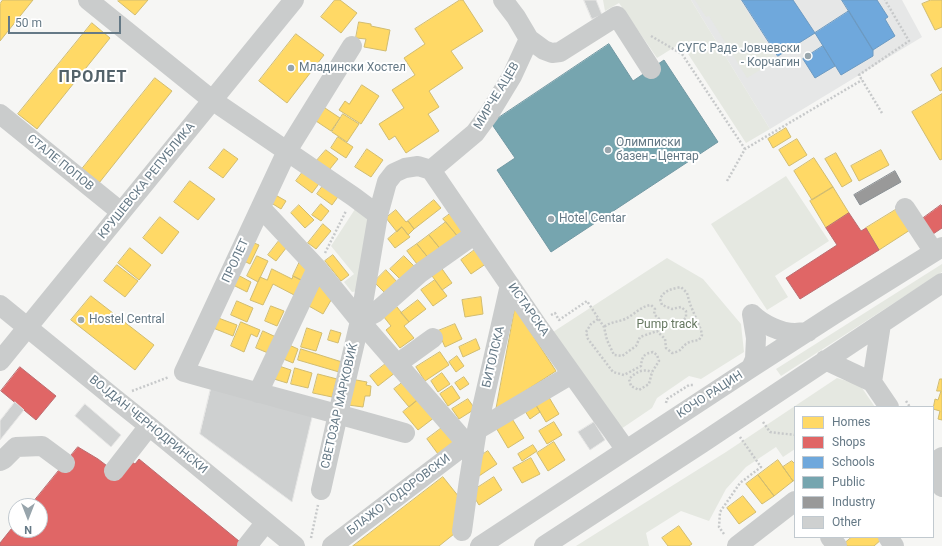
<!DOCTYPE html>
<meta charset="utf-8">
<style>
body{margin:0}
#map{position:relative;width:942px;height:546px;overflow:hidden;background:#f6f6f4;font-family:Roboto,sans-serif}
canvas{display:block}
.legend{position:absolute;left:794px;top:406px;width:140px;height:132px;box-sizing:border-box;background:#fff;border:1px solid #c1c9cf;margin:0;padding:5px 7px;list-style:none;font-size:12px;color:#657986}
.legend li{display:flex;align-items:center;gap:8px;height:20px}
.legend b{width:20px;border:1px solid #c1c9cf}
.north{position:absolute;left:8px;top:498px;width:40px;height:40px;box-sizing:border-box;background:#fff;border:1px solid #c1c9cf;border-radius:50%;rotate:180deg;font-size:11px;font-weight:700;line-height:16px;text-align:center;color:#657986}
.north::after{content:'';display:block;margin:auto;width:14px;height:18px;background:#98a5ac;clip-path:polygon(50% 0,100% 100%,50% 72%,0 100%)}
.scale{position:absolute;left:8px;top:16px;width:113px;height:18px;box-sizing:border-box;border:2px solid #657986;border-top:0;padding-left:5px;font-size:12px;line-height:14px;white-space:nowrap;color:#657986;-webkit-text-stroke:3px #fff;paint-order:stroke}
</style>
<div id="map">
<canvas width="942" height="546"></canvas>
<ul class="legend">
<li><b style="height:11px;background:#ffd966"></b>Homes</li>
<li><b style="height:11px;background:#e06666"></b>Shops</li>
<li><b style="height:11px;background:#6fa8dc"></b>Schools</li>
<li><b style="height:11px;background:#76a5af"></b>Public</li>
<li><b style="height:11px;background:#999"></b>Industry</li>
<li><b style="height:11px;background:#ced0d0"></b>Other</li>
</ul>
<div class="north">N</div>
<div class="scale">50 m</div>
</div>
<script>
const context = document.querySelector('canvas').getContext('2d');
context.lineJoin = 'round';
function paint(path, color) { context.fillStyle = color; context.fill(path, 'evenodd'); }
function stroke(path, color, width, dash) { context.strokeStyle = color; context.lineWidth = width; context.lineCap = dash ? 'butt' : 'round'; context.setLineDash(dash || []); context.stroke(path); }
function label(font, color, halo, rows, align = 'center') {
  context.font = font + ' Roboto,sans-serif'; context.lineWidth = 4; context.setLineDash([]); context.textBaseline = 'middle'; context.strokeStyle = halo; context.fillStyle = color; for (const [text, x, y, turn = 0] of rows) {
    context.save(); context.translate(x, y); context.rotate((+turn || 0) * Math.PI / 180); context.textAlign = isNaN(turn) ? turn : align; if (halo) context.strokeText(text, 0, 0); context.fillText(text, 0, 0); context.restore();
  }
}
const built = new Path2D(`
 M691,0h211l20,37 -152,92z`);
const green = new Path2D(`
 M603,0h88l79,129 -24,14 -65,-100 -24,15 -38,-55 -14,8z
 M695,0h45l36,60 -29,18 -38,-62 -3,1z
 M786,176l43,65 -54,35 13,21 -21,13 -56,-86z
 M357,206l16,11 -14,74 -7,1 -8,-10 10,-8 -23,-28z
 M667,258l36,21 38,45 3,28 -43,27 -12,-3 -32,22 -5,10 -31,21 -68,-97z
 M942,264v8l-161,104 -5,-7z
 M837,378l23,7 15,22h-80v42l-12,8 -7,-10 -30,20 -20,22 -17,32 -28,-10 -35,22 3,13h-73l150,-94z`);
const homes = new Path2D(`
 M3,0h30l-33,41v-37z
 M119,0h29l-13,15 -17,-14z
 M335,0h5l17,13 -16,20 -20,-16z
 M460,0h3l20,31 -32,20 12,17 -34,23 10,16 -11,7 11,17 -33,22 -11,-17 -6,4 -10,-16 25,-16 -12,-18 23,-15 -11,-17 21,-14 -10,-15z
 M931,0h11v27l-7,3 -13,-26z
 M359,22l12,2v2l19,4 -4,21 -22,-4 2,-8 -10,-1z
 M92,23l18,15 -73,91 -19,-15z
 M296,34l28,21 -37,48 -28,-22z
 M942,68v22l-2,1 -9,-16z
 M155,78l17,13 -73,92 -17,-14z
 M362,85l17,11 -18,28 -22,-14 6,-9 4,3z
 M942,94v65l-2,1 -28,-48z
 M325,108l15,10 -9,13 -15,-10z
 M343,114l16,10 -12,18 -15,-10z
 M786,128l5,9 -18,11 -5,-9z
 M338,137l15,10 -7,11 -15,-10z
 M797,139l10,16 -18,11 -10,-16z
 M224,149l14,10 -15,19 -14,-10z
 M367,149l16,11 -12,17 -16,-10z
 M326,150l12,9 -13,16 -12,-10z
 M881,150l8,15 -30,16 -8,-15z
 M836,153l16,28 -10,6 -17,-28z
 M814,158l19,29 -21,13 -18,-29z
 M305,169l16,12 -9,12 -16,-12z
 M190,181l25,18 -17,21 -24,-18z
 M325,183l15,11 -8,11 -15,-11z
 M833,187l16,26 -23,15 -16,-27z
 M272,193l14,8 -5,8 -13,-8z
 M434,200l7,8 -27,21 -6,-8z
 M321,204l8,7 -8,10 -9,-6z
 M299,205l15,15 -9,8 -14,-15z
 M897,209l13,21 -31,20 -13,-22z
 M396,210l10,12 2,-1 6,8 -6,6 -6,-8 -5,5 -11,-14z
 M454,211l15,19 -10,8 -16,-19z
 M160,217l19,15 -17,22 -19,-16z
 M446,222l13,16 -17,13 -13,-16z
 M323,224l8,7 -15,18 -8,-6z
 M402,227l8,10 -15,11 -7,-9z
 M429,235l13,16 -12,9 -13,-16z
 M282,237l8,6 -14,18 -8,-6z
 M249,241l10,4 -9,19 -10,-5z
 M417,244l13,16 -10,8 -13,-17z
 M480,246l10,15 -19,13 -10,-14z
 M130,248l21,17 -12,15 -21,-17z
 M333,255l16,20 -8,6 -16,-20z
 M257,256l11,5 -10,21 -11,-6z
 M404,256l13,13 -14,13 -13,-13z
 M302,257l10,11 -7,14 -12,-6z
 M117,265l21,16 -13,16 -21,-16z
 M440,266l12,17 -10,7 -12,-17z
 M272,269l20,10 1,-3 12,6 -7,15 -25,-13 -10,21 -13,-5 10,-23 7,3z
 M386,270l12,13 -12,11 -12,-12z
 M234,273l17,9 -4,10 -18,-9z
 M435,280l12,16 -14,10 -12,-16z
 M318,285l16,10 -11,19 -16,-9z
 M91,296l63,49 -19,25 -64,-50z
 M481,297l2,17 -18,3 -3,-17z
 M418,300l8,9 -17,13 -8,-9z
 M237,301l16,7 -6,14 -16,-7z
 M393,302l16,20 -5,4 10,12 -14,10 -14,-18 5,-4 -11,-14z
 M271,306l13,5 -7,15 -12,-5z
 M515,308l41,63 -60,39z
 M213,316l24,9 -4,11 -25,-10z
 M241,322l19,8 -3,7 -6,-3 -7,18 -13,-6z
 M455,324l7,15 -17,8 -7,-16z
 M307,328l15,5 -6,18 -15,-4z
 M331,330l10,3 -3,10 -10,-3z
 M263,331l13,6 -8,16 -12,-5z
 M476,339l4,10 -17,8 -4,-10z
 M287,344l11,5 -5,14 -12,-5z
 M301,349l41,13 -3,10 -41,-12z
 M440,352l9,13 -24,16 -9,-14z
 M457,356l7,10 -8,6 -7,-10z
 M388,362l8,10 -18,14 -8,-10z
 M279,366l12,4 -4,13 -13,-4z
 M295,368l17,5 -4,15 -17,-4z
 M442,373l8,11 -12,8 -7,-11z
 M318,374l19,5 -5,18 -19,-4z
 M464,377l5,7 -9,6 -5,-7z
 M351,379l16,3 -1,3 5,1 -1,10h-5l-2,11 -15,-2z
 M940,379h2v41l-4,-1 2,-8 -7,-2 2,-10 3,1 3,-9h-4z
 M406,380l14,18 -11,9 -15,-18z
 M452,386l8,12 -12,8 -8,-12z
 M547,394l12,20 -13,8 -12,-20z
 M420,398l15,19 -17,13 -15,-18z
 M468,399l7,10 -16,10 -7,-10z
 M534,402l6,10 -10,7 -7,-11z
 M511,417l13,21 -16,10 -13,-22z
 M554,422l8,13 -15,9 -8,-13z
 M443,427l11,15 -16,12 -11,-15z
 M554,442l11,18 -17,11 -11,-18z
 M533,445l4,6 -15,10 -4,-7z
 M488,451l9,13 -18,12 -3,-17z
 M531,458l9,16 -18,9 -9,-15z
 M778,460l15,21 -19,15 -16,-21z
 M792,461l3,3v16l-2,1 -10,-14z
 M758,475l16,21 -12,8 -16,-20z
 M443,477l16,20 -5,37 -15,12h-86z
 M494,477l8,13 -23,15 -8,-13z
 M743,496l13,16 -17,12 -12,-16z
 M679,526l13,18 -3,2h-21l-6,-8z
 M852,537h29l1,2 -8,7h-27l-2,-3z`);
const shops = new Path2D(`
 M941,205l1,1v22l-9,6 -11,-15z
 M849,213l12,18 5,-3 13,22 -79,49 -14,-21 51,-33 -11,-17z
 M20,367l36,29 -20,24 -35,-29z
 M78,447l20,12 21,16 13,-13 3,2 4,-5 106,87h-245v-3l16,-20v7h24v-24h-10z`);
const schools = new Path2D(`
 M742,0h51l22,33 -37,23z
 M842,0h35l11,17 -3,2 10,17 -22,14z
 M849,11l24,39v6l-32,19 -26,-42z
 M823,46l12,20 -20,12 -12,-19z`);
const public = new Path2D(`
 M609,44l24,37 31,-21 54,82 -167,110 -54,-82 18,-12 -24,-35z`);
const industry = new Path2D(`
 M895,171l6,11 -41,23 -6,-10z`);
const building = new Path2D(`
 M584,0h12l6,15 -10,4z
 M211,388l102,25 -21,89 -92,-68z
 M15,402l9,8 -24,30v-19z
 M85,404l36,31 -10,12 -36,-31z
 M594,422l11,18 -15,10 -12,-18z`);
const path = new Path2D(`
 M651,36l31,18 63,95
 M882,113l-23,-38 50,-34 -24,-41
 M727,181l18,-32 117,-69
 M325,253l21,-42
 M551,315l4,-2 4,7 28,-19 17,26 3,13 7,15 8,1 14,-10 4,-9 17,-6 8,8 1,9 6,5c10,-2 7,-3 14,-9 4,-3 8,-3 13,-4l3,-5 -1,-5 -11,-26 -3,-11 -6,-6c-9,2 -17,3 -21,12l2,6 10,4 9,-2 5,4v7c-12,8 -22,7 -32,-4l1,-5 -4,-4c-10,1 -17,10 -26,14 -7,3 -15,3 -21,8
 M598,319l-7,5 -5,8 2,7 25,33 11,3 17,-9c1,-9 2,-12 12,-14l4,3 2,6 -7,11 -3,12 -10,6 -8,-4 -2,-7c7,-7 14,-11 23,-7
 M132,391l37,-14
 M906,401l4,6
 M666,403l1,-4 22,-14h5
 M763,422l7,10 25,3
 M724,534l-5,-7 1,-15 20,-29 21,-16 -21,-30
 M311,538l7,-33`);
const minor = new Path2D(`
 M88,0l124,100 142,97 24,18
 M529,39l15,11 8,3 8,-1 57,-36 34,53
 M352,46l-65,105 -103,221c74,21 148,40 221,61
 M0,114l121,98
 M431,170l106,155 89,125
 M261,208l56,60 43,53 114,131
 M905,208l29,44
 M0,305l114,93 35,28 146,120
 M752,314c10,10 29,19 43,19 4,0 8,-1 13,-1
 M360,321l15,-8 45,-40 55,-39
 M825,360l47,22 17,25
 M0,361l294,-361
 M397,364l36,-26
 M751,368l4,-9 1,-21 -4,-24
 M872,382l9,-58
 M258,393l59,-125
 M477,430l95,-56
 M0,461l4,-2 12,-12 26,-1 23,17
 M933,463l9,-6
 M114,471l35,-45
 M933,473l9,14
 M321,490l17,-76 22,-93 18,-106 9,-33 7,-9 11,-5 13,-2 13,4 44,-37 14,-19 23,-38 17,-37 -13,-22 -13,-17
 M462,531l7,-51 8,-50 33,-145
 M830,537l7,9
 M888,537l6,9
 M247,546l19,-24
 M332,546l134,-102
 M480,546l271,-178 82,-53 109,-68
 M544,546l158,-103 240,-160
 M737,546l58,-45`);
const markers = [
 [808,56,4,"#98a5ac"],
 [291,68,4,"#98a5ac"],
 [608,150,4,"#98a5ac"],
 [551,219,4,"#98a5ac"],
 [81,320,4,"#98a5ac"]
];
const poiNames = [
 ["СУГС Раде Јовчевски",800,49,"right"],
 ["- Корчагин",800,63,"right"],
 ["Младински Хостел",299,68],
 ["Олимписки",616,143],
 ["базен - Центар",616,157],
 ["Hotel Centar",559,219],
 ["Hostel Central",89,320]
];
const streetNames = [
 ["МИРЧЕ АЦЕВ",497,96,-59],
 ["СТАЛЕ ПОПОВ",60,163,39],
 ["КРУШЕВСКА РЕПУБЛИКА",147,181,-51],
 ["ПРОЛЕТ",236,261,-65],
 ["ИСТАРСКА",528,310,55],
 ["БИТОЛСКА",494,357,-77],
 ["КОЧО РАЦИН",710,395,-33],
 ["СВЕТОЗАР МАРКОВИЌ",340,406,-77],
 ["ВОЈДАН ЧЕРНОДРИНСКИ",148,425,39],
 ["БЛАЖО ТОДОРОВСКИ",399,495,-37]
];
const parkNames = [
 ["Pump track",667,325]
];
const districtNames = [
 ["ПРОЛЕТ",93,78]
];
paint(built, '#e6e7e7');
paint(green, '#e5e8e1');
paint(homes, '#ffd966');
stroke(homes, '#d1bc70', 1);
paint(shops, '#e06666');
stroke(shops, '#bb6c70', 1);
paint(schools, '#6fa8dc');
stroke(schools, '#6c9ac2', 1);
paint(public, '#76a5af');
stroke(public, '#7198a3', 1);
paint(industry, '#999');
stroke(industry, '#898f93', 1);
paint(building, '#ced0d0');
stroke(building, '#e5e5e4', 1);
stroke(path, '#c7c9ca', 2.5, [2, 2]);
stroke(minor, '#cacccc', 20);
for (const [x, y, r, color] of markers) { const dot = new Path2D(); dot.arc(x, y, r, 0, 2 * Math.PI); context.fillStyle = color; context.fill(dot); stroke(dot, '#fff', 1.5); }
label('12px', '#657986', '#fff', poiNames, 'left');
label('12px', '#657986', '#fff', streetNames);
label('12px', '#667860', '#fff', parkNames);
context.letterSpacing = '1px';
label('bold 16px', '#53626a', '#fff', districtNames);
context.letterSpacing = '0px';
</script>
